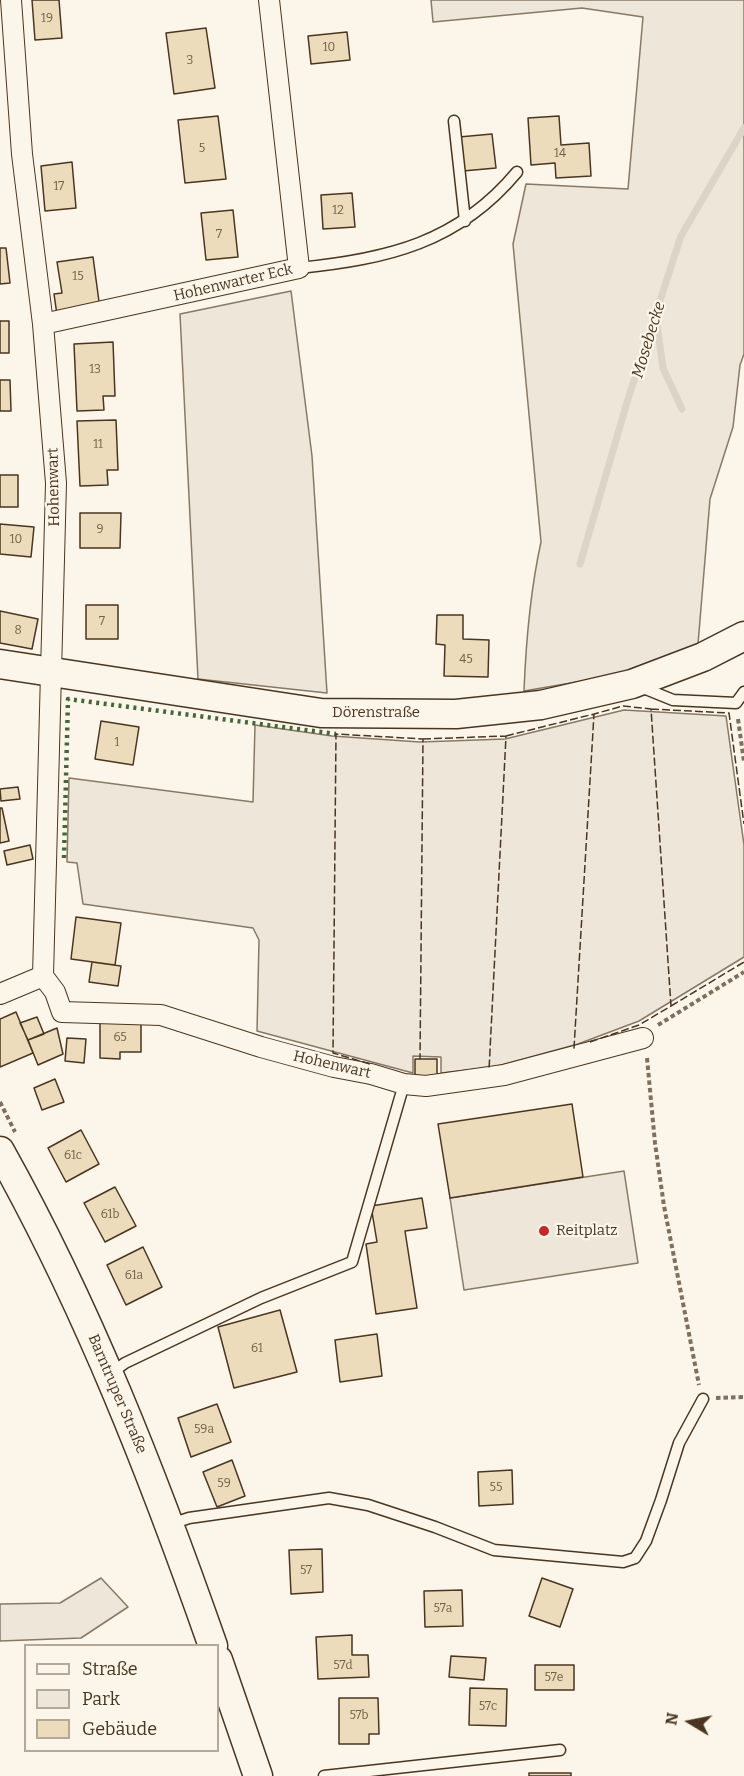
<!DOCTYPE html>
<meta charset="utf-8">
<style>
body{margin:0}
#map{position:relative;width:744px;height:1776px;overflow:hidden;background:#fbf6e9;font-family:Bitter,serif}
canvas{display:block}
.legend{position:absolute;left:24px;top:1644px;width:195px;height:108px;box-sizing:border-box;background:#fbf6e9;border:2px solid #b4a999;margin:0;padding:8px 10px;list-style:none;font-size:18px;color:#4a3520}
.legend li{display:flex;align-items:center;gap:12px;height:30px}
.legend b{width:30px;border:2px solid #b4a999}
.north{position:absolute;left:660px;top:1692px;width:60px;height:60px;-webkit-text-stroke:4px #fbf6e9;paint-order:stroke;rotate:280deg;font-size:16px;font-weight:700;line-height:24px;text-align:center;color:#4a3520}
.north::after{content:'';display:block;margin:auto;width:21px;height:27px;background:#4a3520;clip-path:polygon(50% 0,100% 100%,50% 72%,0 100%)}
</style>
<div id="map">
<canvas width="744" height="1776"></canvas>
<ul class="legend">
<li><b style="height:8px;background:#fbf6e9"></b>Straße</li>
<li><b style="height:16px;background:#ede6d9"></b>Park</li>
<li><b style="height:16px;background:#ecdcbc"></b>Gebäude</li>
</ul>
<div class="north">N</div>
</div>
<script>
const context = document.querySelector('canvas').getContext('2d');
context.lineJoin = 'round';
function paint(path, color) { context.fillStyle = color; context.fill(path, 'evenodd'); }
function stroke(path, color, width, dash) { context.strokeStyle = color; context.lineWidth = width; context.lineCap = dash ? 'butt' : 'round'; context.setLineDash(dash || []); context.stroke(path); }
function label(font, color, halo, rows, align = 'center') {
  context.font = font + ' Bitter,serif'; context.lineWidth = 4.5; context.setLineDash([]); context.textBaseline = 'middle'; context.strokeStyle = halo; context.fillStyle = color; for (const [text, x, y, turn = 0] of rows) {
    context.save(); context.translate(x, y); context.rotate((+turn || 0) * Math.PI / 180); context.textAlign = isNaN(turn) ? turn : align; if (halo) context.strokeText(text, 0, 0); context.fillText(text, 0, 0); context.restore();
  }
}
const green = new Path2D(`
 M431,0h313v354l-4,11 -7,62 -23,72 -12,145 -86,32 -88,15c2,-51 6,-99 17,-149l-28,-298 13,-60 102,5 15,-172 -61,-9 -149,14z
 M291,291l21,165 15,237 -129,-14 -18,-365z
 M624,710l102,6 18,129v112l-105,64 -61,23 -84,23 -53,6v-16l-28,-1v17l-156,-42 2,-91 -6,-12 -170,-24 -6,-41 -10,-1 2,-84 184,24 2,-77 77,11 88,6 85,-3z
 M624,1171l14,92 -174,27 -14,-92z
 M101,1578l27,29 -47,31 -81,3v-37l60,-1z`);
const stream = new Path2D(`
 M656,317l7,51 19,41
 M580,564l48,-165 53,-163 63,-108`);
const building = new Path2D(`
 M32,0h27l3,38 -27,2z
 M206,28l9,60 -41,6 -8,-61z
 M347,32l3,28 -39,4 -3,-28z
 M218,116l8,63 -41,4 -7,-63z
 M559,116l2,29 28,-2 2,33 -35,2 -1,-15 -24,2 -3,-47z
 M492,134l4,34 -33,3 -4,-34z
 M72,162l4,46 -31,3 -4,-45z
 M352,193l3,34 -32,2 -2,-34z
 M233,210l5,47 -32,3 -5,-47z
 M0,248h6l4,35 -10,1z
 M93,257l7,52 -43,6 -3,-21 8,-1 -5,-31z
 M0,321h9v32h-9z
 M113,342l2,54h-12l1,14 -27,1 -3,-67z
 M0,380h10l1,31h-11z
 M116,420l2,50h-11l1,15 -28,1 -3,-65z
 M0,475h18v32h-18z
 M80,513h41l-1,35h-40z
 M0,524l34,3 -3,30 -31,-3z
 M86,605h32v34h-32z
 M0,611l38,8 -6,30 -32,-6z
 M437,615h26v24l26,1 -1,37 -44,-1 1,-31 -9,-1z
 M101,721l38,6 -6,38 -38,-6z
 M18,787l2,12 -19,2 -1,-12z
 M0,808h2l7,33 -9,2z
 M30,845l3,14 -26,6 -3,-14z
 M76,917l45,6 -6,42 -44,-6z
 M92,962l29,4 -3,20 -29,-4z
 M16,1012l17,41 -33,14v-48z
 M37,1017l7,17 -16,6 -8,-17z
 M100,1023h41v29h-21v7l-20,-1z
 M57,1028l6,26 -25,11 -10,-25z
 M67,1038l19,1 -2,24 -19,-2z
 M415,1059h22v17h-22z
 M55,1079l9,23 -22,8 -8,-22z
 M572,1104l11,73 -133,21 -12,-74z
 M81,1130l18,34 -33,18 -18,-34z
 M115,1187l21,39 -31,16 -21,-39z
 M422,1198l5,30 -22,3 12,77 -41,6 -10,-70 11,-2 -6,-36z
 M143,1247l19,40 -36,18 -19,-40z
 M280,1310l17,62 -63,16 -16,-61z
 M377,1334l5,42 -42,6 -5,-42z
 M217,1404l14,38 -40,15 -13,-39z
 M232,1460l13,36 -28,11 -14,-35z
 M512,1470l1,34 -34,2 -1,-34z
 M322,1549l1,43 -32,2 -2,-44z
 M542,1578l31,11 -13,38 -31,-11z
 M462,1590l1,36 -38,1 -1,-36z
 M352,1635v20h16l1,22 -51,2 -2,-42z
 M451,1656l35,2 -2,22 -35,-3z
 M535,1665h39v25h-39z
 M470,1688l37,1 -1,37 -37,-1z
 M339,1698h39l1,36h-10v10h-30z
 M529,1773h42v3h-42z`);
const path = new Path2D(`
 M738,719l6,43
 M658,1025l86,-53
 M647,1058l8,85 9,63 35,179
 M0,1102l15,30
 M716,1398l28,-1`);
const lane = new Path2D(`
 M454,121l11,100
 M299,268c88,-9 159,-25 218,-96
 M641,687l32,13 63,3 8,-11
 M110,1374l15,-11 136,-65 91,-36 52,-178
 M171,1524l18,-6 140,-20 39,7 67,22 59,23 129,12 12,-4 11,-17 15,-41 18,-57 24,-44
 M324,1776l236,-26`);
const street = new Path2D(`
 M11,0l11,154 21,170 13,159 -13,493
 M43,324l256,-56 -30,-268
 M0,994l43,-18 12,16 7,20 99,3 100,32 73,20 37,7 33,10 22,2 78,-11 139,-37`);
const secondary = new Path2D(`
 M0,664l321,49 135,1 85,-9 91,-21 71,-27 41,-21
 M0,1151c88,157 153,324 213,495
 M218,1660l40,116`);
const hedge = new Path2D(`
 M64,858l4,-159 268,35`);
const fence = new Path2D(`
 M651,709l78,4 15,111
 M506,736l88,-22 -20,334 -2,1
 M423,739l83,-3 -17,334
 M671,1006l73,-44
 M590,1042l49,-17 32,-19 -20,-297 -28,-3 -29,8
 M370,1064l-37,-11 3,-319 87,5 -3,320`);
const markers = [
 [544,1231,6,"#c62828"]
];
const numberNames = [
 ["19",47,19],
 ["10",329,48],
 ["3",190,61],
 ["5",202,149],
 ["14",560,154],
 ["17",59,187],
 ["12",338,211],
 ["7",219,235],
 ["15",78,277],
 ["13",95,370],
 ["11",98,445],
 ["9",100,530],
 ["10",16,540],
 ["7",102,622],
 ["8",18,631],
 ["45",466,660],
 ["1",117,743],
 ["65",120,1038],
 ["61c",73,1156],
 ["61b",110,1215],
 ["61a",134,1276],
 ["61",257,1349],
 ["59a",204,1430],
 ["59",224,1484],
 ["55",496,1488],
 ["57",306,1571],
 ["57a",443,1609],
 ["57d",343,1666],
 ["57e",554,1678],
 ["57c",488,1707],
 ["57b",359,1716]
];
const streetNames = [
 ["Hohenwarter Eck",233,283,-13],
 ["Hohenwart",54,487,-91],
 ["Dörenstraße",376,713],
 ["Hohenwart",332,1065,13],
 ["Barntruper Straße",117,1394,67]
];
const poiNames = [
 ["Reitplatz",556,1231]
];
const waterNames = [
 ["Mosebecke",649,340,-73]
];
paint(green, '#ede6d9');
stroke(green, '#887966', 1.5);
stroke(stream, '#dcd4c6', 7);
paint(building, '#ecdcbc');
stroke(building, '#4a3520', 1.5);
stroke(lane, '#4a3520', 13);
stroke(street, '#4a3520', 22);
stroke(secondary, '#4a3520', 31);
stroke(path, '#7f6f5c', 4, [4.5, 3]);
stroke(lane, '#fbf6e9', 10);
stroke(street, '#fbf6e9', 20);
stroke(secondary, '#fbf6e9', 28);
stroke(hedge, '#436837', 4.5, [3, 4.5]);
stroke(fence, '#4a3520', 1.5, [8, 3]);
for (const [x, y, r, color] of markers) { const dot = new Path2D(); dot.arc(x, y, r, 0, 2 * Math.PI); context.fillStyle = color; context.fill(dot); stroke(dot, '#fbf6e9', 2); }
label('12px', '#725f47', null, numberNames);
label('15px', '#4a3520', '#fbf6e9', streetNames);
label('15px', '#4a3520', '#fbf6e9', poiNames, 'left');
label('italic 16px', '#4a3520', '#fbf6e9', waterNames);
</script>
